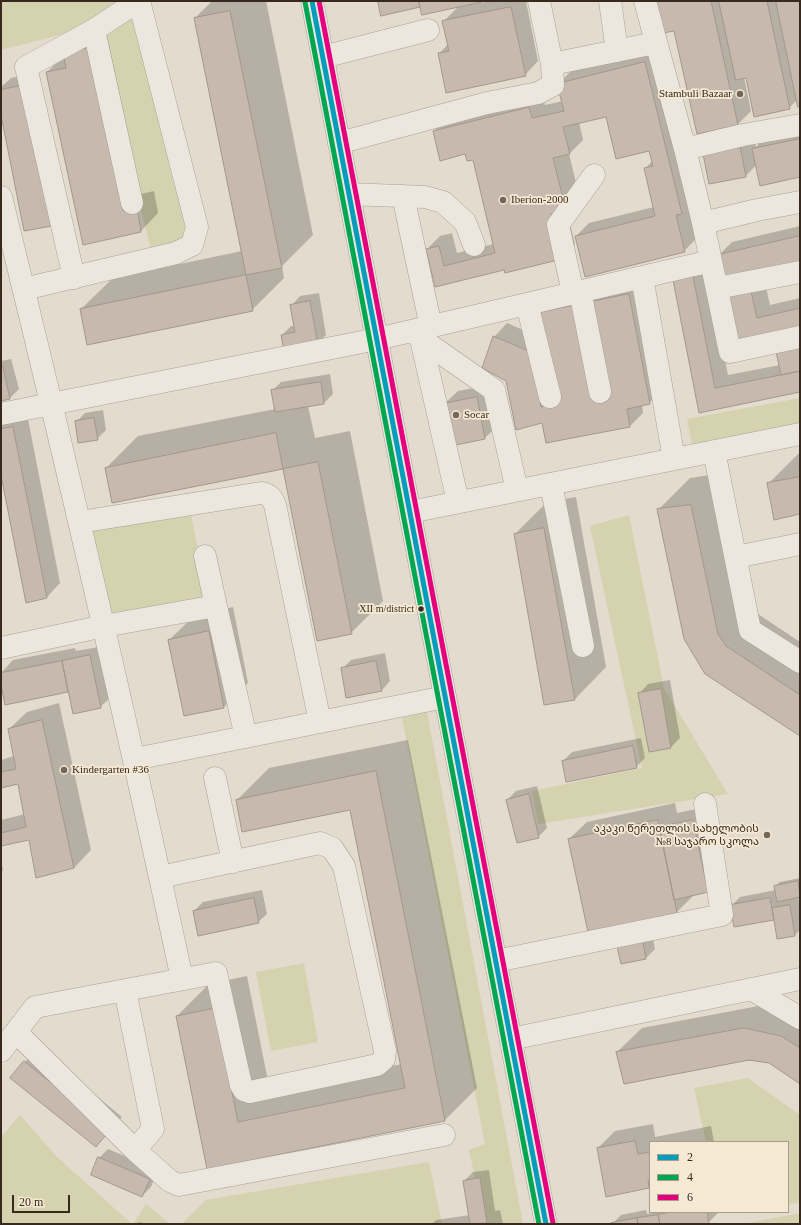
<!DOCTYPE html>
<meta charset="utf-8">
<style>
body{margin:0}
#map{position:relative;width:801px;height:1225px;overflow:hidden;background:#e3dbcd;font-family:"Times New Roman",serif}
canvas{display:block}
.frame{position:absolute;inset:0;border:2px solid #37291e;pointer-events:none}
.legend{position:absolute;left:649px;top:1141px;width:140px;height:72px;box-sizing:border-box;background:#f5e9d3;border:1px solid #a99c8b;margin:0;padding:5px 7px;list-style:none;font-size:12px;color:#37291e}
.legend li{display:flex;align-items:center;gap:8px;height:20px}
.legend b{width:20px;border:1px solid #a99c8b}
.scale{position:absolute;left:12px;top:1195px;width:58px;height:18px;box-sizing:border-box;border:2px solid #37291e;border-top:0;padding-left:5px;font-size:12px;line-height:14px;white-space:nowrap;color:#37291e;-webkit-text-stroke:3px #f5e9d3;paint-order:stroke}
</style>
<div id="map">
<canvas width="801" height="1225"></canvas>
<div class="frame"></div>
<ul class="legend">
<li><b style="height:5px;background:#069cbc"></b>2</li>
<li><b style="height:5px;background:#00a651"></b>4</li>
<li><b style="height:5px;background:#e5007d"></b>6</li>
</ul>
<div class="scale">20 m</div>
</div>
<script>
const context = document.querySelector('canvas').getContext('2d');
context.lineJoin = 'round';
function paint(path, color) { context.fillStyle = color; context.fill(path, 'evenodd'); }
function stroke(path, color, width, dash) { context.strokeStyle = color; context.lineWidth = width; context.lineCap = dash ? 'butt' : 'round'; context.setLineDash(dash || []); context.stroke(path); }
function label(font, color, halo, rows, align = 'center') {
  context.font = font + ' "Times New Roman","Noto Sans Georgian",serif'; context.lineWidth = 3.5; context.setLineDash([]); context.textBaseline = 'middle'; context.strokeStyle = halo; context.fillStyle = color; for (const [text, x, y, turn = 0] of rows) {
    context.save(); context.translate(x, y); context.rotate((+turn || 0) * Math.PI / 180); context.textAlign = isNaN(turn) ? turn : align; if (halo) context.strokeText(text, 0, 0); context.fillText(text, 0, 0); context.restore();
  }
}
const green = new Path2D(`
 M1,1h131l57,219 -5,18 -15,7 -18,5 -56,-224 -94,24z
 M800,398v27l-108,20 -5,-26z
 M190,509l18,91 -99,20 -18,-92z
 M629,515l35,173 64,106 -190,30 -6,-33 110,-23 -52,-242z
 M427,712l96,512h-38l-16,-74 16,-6 -83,-426z
 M304,963l14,79 -47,9 -15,-79z
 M748,1078l52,37v87l-12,3v-63h-82l-12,-54z
 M20,1115l37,42 75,67h-131v-87z
 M429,1162l13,62h-260l24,-24z
 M146,1204l24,20h-37z
 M800,1213v11h-57z`);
const shadow = new Path2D(`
 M212,1h54l47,234 -31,31 2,12 -32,32 -171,-1 32,-31 129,-27 -47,-233z
 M379,1h103l-3,2 12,-2h35l12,60 -13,14 -86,-21 9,-10 -5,-22 16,-16h-38l-39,9z
 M657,1h143v105l-3,-6 -8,8 -42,-31h-3l7,34 -13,13 -40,9 -23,-104z
 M106,31l35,163 13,-3 4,22 -17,18 -57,12 -37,-171 17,-17z
 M659,49l39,188 -14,14 -108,-15 13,-13 65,-16 -9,-38 7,-8 -3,-11 -42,-35 -28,7 4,18 -14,14 10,41 -13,13 9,36 -14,14 -57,11 -68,17 -9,-37 13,-13 12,-3 5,20 37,-9 -20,-86 -40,-27 13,-13 95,-24 3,11 18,-4 -5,-17 14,-14z
 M38,72l-37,37v-22l10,-9z
 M800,129v47l-44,-11 -10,11 -36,7 -6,-29 49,-21 3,14 10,-11z
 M800,226v38l-81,-9 13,-13z
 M705,258l23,117 52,-10 -4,-18h-43l-12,-49 43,-20 6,27 30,-7v93l-100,20 -13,-149z
 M642,281l21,109 -14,13 -7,2 1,8 -13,13 -84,16 -3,-20 -36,-42 -13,-43 13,-14 37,16 -5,-26 13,-13 38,3 15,-15z
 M319,293l7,42 -9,9 -35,-9 9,-9h4l-3,-21 8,-9z
 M11,359l8,30 -9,9 -9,2v-39z
 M330,374l3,20 -9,9 -16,3 7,32 35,-7 33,170 -32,32 -34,6 -33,-171 -171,34 -7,-34 32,-32 137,-27 -3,-18 9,-9z
 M490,385l8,40 -13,13 -41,-34 14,-13z
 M103,410l3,20 -9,9 -21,-17 9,-9z
 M27,414l33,169 -13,14 -21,5 -25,-133v-45z
 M800,452v61l-32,-29z
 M723,473l35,141 42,28v93l-115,-97 -27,-128 32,-32z
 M576,497l30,170 -31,32 -60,-165 32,-32z
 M233,607l15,76 -24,24 -55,-67 25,-24z
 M99,647l10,52 -9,8 -31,-17 -63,13 -5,-30 12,-13 62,-12 1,3z
 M385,653l5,28 -8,9 -40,-21 9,-9z
 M670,680l10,58 -9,9 -31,-54 8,-9z
 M59,703l32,147 -17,18 -44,-29 -29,6v-25l24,-6 -6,-31 -18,4v-27l13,-4 -5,-27 18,-17z
 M641,738l4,20 -9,9 -73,-6 9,-9z
 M408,740l69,348 -32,32 -238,47 -30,-151 32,-32 38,-8 23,115 132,-27 -51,-255 -108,21 -6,-30 32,-32z
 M537,786l10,42 -9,9 -31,-37 9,-9z
 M675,803l2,10 29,-6 15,71 -26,16 -18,18 -108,-73 18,-17z
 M1,861l2,9 -2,2z
 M800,878v18h-2l2,9v25l-5,5 -17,3 -3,-19 -44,-13 9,-9 36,-7 -1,-4 5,-4z
 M262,890l5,24 -9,8 -64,-11 9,-9z
 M651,929l4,20 -9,9 -24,5z
 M769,1004l31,6v72l-31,-20 -152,-10 25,-24z
 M38,1048l84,69 -13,15 -13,14 -71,-84z
 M653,1124l2,13 56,-11 3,16h-64v44l-1,1 -51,-39 17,-17z
 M108,1149l50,21 -7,17 -9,9 -43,-38z
 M489,1170l6,41 5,-1 3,14h-71l4,-4 34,-5 -6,-34 9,-9z
 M646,1210l1,4 9,-2h63l-11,11 -7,1h-89l9,-9z
 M141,1222l1,2h-10z`);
const building = new Path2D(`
 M378,1h41l1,6 -39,9z
 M419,1h63v1l-60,13z
 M656,1h55l27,124 -41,9 -23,-103 -11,2z
 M719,1h48l23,108 -36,8 -8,-39 -10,2z
 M776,1h24v106h-2z
 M511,7l15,69 -80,17 -8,-40 11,-2 -7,-30z
 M230,11l52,257 -36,7 -52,-257z
 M88,48l35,163 14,-3 4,24 -58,13 -37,-173 20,-4 -3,-15z
 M645,62l37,152 -6,1 9,37 -100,25 -10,-41 80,-20 -11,-48 9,-2 -4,-15 -33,8 -10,-42 -43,10 7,27 -17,4 13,52 -15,4 11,45 -57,14 -1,-3 -69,17 -9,-38 13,-3 5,20 51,-13 -22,-93 -6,1 -2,-7 -25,7 -7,-30 96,-24 3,11 32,-7 -7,-27z
 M25,85l27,141 -28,5 -23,-116v-25z
 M800,139v38l-40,9 -8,-37z
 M740,146l6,31 -37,7 -6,-30z
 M800,236v29l-76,18 -6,-28z
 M692,271l23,117 85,-17v21l-101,21 -27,-138z
 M246,275l7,36 -166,34 -7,-36z
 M751,291l6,27 43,-10v25l-68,16 -12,-51z
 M629,294l21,110 -23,5 3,18 -84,16 -4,-20 -26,7 -10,-49 -24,-13 11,-32 38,16 10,55 15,-4 -18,-90z
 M310,301l8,44 -34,6 -3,-16 14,-3 -5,-27z
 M800,342v29l-19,4 -6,-28z
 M3,367l7,32 -9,2v-33z
 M321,382l3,22 -49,8 -4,-22z
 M477,397l8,42 -34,7 -8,-42z
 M94,418l4,22 -20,3 -3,-22z
 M13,427l34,171 -21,5 -25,-128v-46z
 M276,433l7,36 -171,34 -7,-35z
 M318,462l34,172 -35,7 -34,-172z
 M800,477v37l-26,6 -7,-37z
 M691,505l27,129 8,12 74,49v41l-95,-62 -21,-35 -27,-130z
 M544,528l31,172 -31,5 -30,-171z
 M209,631l15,77 -40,8 -16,-76z
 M90,655l11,53 -28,6 -11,-53z
 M62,661l6,31 -63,13 -4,-21v-11z
 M376,661l6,30 -36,7 -5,-30z
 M661,689l10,59 -22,4 -11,-59z
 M42,720l32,148 -38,10 -7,-38 -28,6v-13l25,-6 -8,-43 -17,4v-16l15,-3 -8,-40z
 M633,746l4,22 -71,14 -4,-21z
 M376,771l69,350 -238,48 -31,-153 39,-8 23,114 167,-34 -55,-278 -108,22 -6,-32z
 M529,794l10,44 -22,5 -11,-43z
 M658,820l19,93 -89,19 -20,-93z
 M693,820l15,72 -34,8 -15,-73z
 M798,881l2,16 -23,5 -3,-16z
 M254,898l5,25 -61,13 -5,-25z
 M770,898l4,22 -40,7 -4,-22z
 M790,905l5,31 -18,3 -5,-31z
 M642,937l4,22 -25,5 -5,-22z
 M744,1028l37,8 19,12v36l-31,-21 -20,-3 -125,24 -8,-32z
 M24,1061l86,69 -14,17 -86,-69z
 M635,1141l3,13 12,-2v28h-2l1,8 -43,9 -9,-49z
 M98,1157l52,22 -8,18 -51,-22z
 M480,1178l7,45 -17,1 -7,-43z
 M671,1212h36l2,12h-49l-2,-9z
 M658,1215l2,9h-22l-1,-6z
 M637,1218l1,6h-27v-1z`);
const minor = new Path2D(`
 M312,1l234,1223
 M539,1l13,63
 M610,1l7,50
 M645,1l40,148 18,74 27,129 70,-15
 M94,30l38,173
 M323,57l105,-27
 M339,143l148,-40 51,-10 15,-8 -1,-21 103,-21
 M685,149l58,-14 57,-10
 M349,194l76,3 18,5 22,20 9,23
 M403,196l28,131
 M1,197c64,260 125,521 181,782
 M703,223l54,-13 43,-8
 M642,277l32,182
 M74,278l-48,-211 68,-37 44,-29
 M717,288l83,-16
 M24,289l152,-36 16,-8 5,-18 -58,-226
 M580,291l20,101
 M573,293l-15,-68 36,-50
 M527,304l23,93
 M413,331l8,8 73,51 23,100
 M421,339l37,163
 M1,414l376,-75 334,-78
 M714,451l36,179 50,32
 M551,484l32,162
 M410,512l390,-78
 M80,522l181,-29c8,1 11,5 14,12l45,217
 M205,556l11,50
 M736,557l64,-13
 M1,648l103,-22 112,-20 30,131
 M135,759l310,-62
 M215,778l18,84
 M496,961l226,-46 -17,-111
 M751,989l49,29
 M125,990l28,139 -18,21
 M16,1032l119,118 35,31 9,4 265,-50
 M511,1039l289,-60
 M1,1051l34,-44 181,-34 25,112 3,5 6,2 127,-27 7,-6 1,-8 -41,-185 -12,-18 -12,-5 -160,34`);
const bus1 = new Path2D(`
 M312,1l234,1223`);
const bus2 = new Path2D(`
 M305,2l234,1222`);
const bus3 = new Path2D(`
 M319,1l234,1222`);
const markers = [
 [740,94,4,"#73675b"],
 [503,200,4,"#73675b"],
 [456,415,4,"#73675b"],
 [421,609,3.5,"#37291e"],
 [64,770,4,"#73675b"],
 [767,835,4,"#73675b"]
];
const busNames = [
 ["XII m/district",414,609]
];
const poiNames = [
 ["Stambuli Bazaar",732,94,"right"],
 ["Iberion-2000",511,200],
 ["Socar",464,415],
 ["Kindergarten #36",72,770],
 ["აკაკი წერეთლის სახელობის",759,829,"right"],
 ["№8 საჯარო სკოლა",759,842,"right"]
];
paint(green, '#d5d2af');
paint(shadow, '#0003');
paint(building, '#c8b9ae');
stroke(building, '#a3978c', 1);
stroke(minor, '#a8a096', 23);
stroke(minor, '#ece7de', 22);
stroke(bus1, '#069cbc', 5);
stroke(bus2, '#00a651', 5);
stroke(bus3, '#e5007d', 5);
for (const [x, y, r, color] of markers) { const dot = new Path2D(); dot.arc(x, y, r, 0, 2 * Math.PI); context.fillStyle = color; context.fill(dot); stroke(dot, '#f5e9d3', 1.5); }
label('10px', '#37291e', '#f5e9d3', busNames, 'right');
label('11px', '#37291e', '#f5e9d3', poiNames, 'left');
</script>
